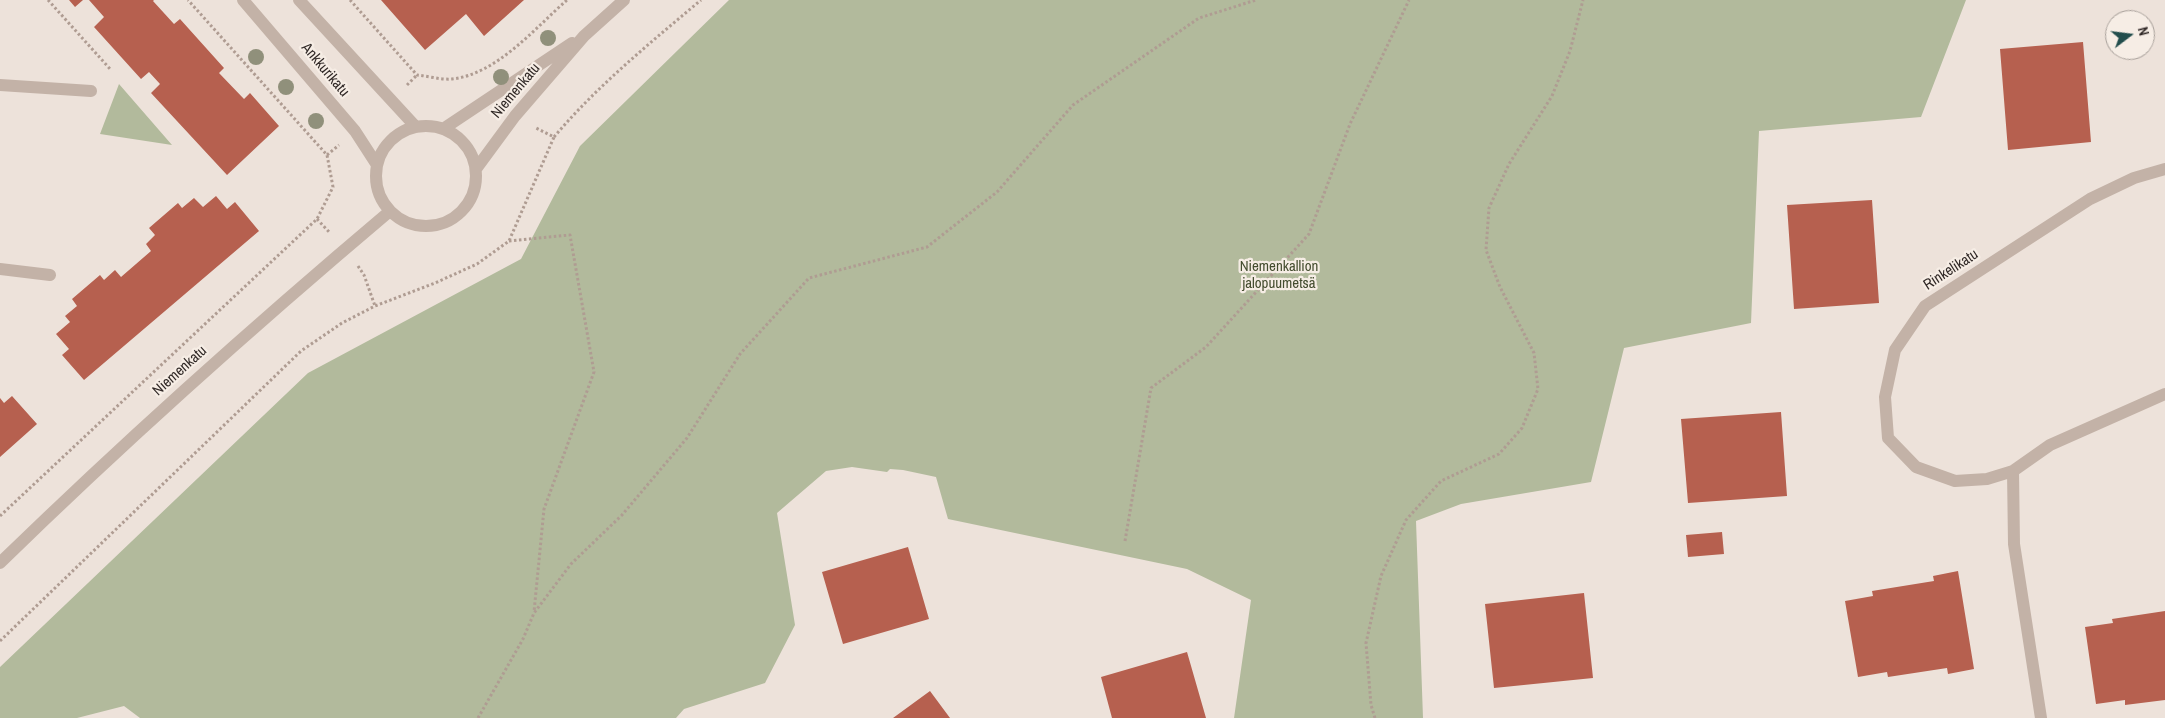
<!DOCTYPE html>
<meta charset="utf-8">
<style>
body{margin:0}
#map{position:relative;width:2165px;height:718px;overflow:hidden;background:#ede2da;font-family:"Archivo Narrow",sans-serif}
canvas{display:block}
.north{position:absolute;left:2105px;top:10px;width:50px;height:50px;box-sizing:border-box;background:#f6ede5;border:1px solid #a79f99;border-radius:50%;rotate:75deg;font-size:14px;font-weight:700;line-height:20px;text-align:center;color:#312927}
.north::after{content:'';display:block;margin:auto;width:18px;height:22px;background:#224d4c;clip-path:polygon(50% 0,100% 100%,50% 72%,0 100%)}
</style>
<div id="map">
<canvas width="2165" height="718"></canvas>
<div class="north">N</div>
</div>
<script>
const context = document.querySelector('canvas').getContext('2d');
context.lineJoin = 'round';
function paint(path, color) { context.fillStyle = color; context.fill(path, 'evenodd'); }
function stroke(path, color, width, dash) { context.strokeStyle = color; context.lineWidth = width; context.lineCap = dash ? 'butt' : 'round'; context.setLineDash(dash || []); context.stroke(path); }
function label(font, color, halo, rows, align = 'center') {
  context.font = font + ' "Archivo Narrow",sans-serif'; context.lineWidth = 4.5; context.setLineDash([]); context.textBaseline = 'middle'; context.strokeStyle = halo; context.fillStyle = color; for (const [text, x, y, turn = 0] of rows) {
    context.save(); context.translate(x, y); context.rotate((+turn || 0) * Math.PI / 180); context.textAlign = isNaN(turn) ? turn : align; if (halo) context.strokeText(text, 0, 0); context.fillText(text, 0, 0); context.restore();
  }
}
const green = new Path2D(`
 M729,0h1237l-45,117 -162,14 -8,192 -127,25 -33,134 -130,22 -45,17 7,197h-189l17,-118 -64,-31 -239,-50 -12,-42 -33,-7 -13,-1 -3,3 -35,-5 -26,4 -49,42 18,112 -30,58 -81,26 -8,9h-536l-16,-12 -47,12h-77v-51l308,-294 213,-114 59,-113z
 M119,84l53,61 -72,-11z`);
const building = new Path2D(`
 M69,0h14l-8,7z
 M89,0h65l-1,1 21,23 6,-5 44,49 -5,5 25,26 6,-6 29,33 -52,49 -76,-82 9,-9 -11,-12 -8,7 -47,-52 10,-10z
 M381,0h143l-40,36 -18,-22 -41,36z
 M2083,42l8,100 -83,8 -8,-101z
 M216,196l11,13 8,-7 24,29 -175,149 -22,-25 7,-6 -13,-15 14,-12 -5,-6 12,-10 -5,-7 28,-24 4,5 11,-10 6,7 30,-26 -5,-7 9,-9 -6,-7 29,-25 4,5 12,-10 9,9z
 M1872,200l7,103 -85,6 -7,-104z
 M12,396l25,28 -37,33v-59l4,5z
 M1781,412l6,84 -99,7 -7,-84z
 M1722,532l2,22 -36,3 -2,-22z
 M908,547l21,72 -86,25 -21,-72z
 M1958,571l16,98 -26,5 -1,-6 -59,9 -1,-5 -29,5 -13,-76 28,-5 -1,-5 62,-10 -1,-5z
 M1584,593l9,85 -99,10 -9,-84z
 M2165,611v89l-40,5v-5l-29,4 -11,-77 28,-4 -1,-4z
 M1187,652l19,66h-94l-11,-41z
 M930,691l20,27h-57z`);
const path = new Path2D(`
 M48,0l63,70
 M350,0l67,75c11,1 24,5 35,4 45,-5 82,-50 115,-79
 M407,85l10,-10
 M554,137c43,-51 96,-94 147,-137
 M327,155l12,-10
 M317,219l13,14
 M509,241l61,-6 24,137 -50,137 -10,103
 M358,266l6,9 11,31
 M0,516l317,-297 16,-32 -6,-32 -139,-155
 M1125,541l26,-153 55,-41 103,-113 41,-110 59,-124
 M0,641l301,-290 41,-28 33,-17 60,-23 42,-19 32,-23 45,-104 -18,-9
 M478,718l45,-79 11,-26 37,-49 51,-49 65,-77 53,-84 69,-76 118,-31 70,-55 76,-87 126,-87 57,-18
 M1375,718l-4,-13 -5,-62 15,-67 25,-56 35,-39 58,-27 23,-26 16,-39 -4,-36 -34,-66 -14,-37 3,-42 20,-44 43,-68 18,-45 13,-51`);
const minor = new Path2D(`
 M243,0l112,131 22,34
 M299,0l117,127
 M0,85l91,6
 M376 176a50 50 0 1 1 100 0a50 50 0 1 1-100 0Z
 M443,129l129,-86
 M476,169l39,-53 69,-80 40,-36
 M2165,169l-31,9 -44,21 -165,107 -30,44 -10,47 3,41 28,29 39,14 32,-2 26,-8 37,-26 115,-51
 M0,269l50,6
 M2013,471l1,73 27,174
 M0,563c126,-123 255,-238 390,-352`);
const trees = [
 [548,38],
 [256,57],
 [501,77],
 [286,87],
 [316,121]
];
const streetNames = [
 ["Ankkurikatu",325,70,50],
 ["Niemenkatu",516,91,-50],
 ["Rinkelikatu",1951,270,-33],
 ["Niemenkatu",180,371,-42]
];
const parkNames = [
 ["Niemenkallion",1279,267],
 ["jalopuumetsä",1279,284]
];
paint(green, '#b2ba9c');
paint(building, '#b6604f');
stroke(path, '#af9c92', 3, [2.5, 2.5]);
stroke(minor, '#c3b2a7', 12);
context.fillStyle = '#90907b';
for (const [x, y] of trees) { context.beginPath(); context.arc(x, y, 8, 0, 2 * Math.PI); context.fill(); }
label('15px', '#312927', '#f6ede5', streetNames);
label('15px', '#434c2e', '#f6ede5', parkNames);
</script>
